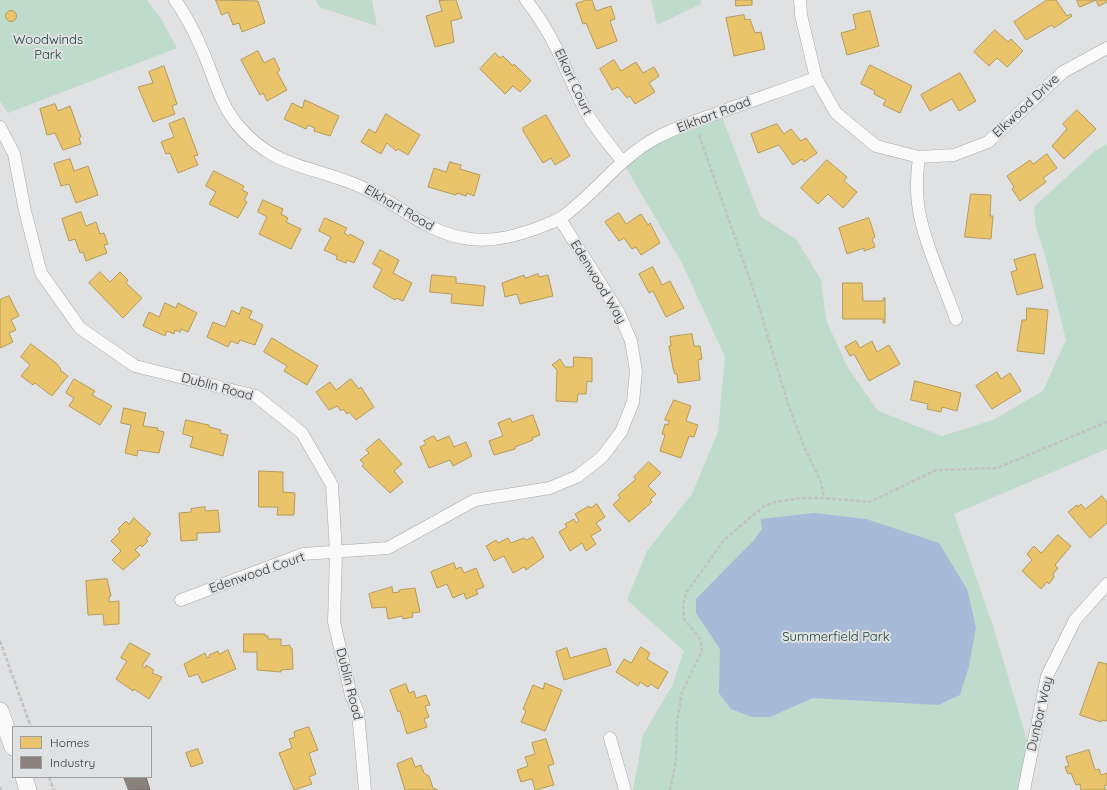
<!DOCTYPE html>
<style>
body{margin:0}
#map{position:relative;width:1107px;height:790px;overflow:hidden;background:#e0e1e2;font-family:Quicksand,sans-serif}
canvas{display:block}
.legend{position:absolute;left:12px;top:726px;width:140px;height:52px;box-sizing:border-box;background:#dfe1e3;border:1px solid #9c9e9f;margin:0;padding:5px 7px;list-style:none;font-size:12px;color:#38393a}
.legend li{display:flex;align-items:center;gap:8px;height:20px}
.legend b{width:20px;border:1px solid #9c9e9f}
</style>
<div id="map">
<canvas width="1107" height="790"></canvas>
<ul class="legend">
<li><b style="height:11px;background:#e9c46a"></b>Homes</li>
<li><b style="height:11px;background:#8a817c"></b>Industry</li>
</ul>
</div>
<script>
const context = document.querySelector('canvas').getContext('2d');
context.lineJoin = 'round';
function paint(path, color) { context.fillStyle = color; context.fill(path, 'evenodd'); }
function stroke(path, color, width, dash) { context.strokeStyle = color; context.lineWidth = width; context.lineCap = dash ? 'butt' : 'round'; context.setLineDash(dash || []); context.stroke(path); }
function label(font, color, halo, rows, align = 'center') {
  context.font = font + ' Quicksand,sans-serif'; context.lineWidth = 4; context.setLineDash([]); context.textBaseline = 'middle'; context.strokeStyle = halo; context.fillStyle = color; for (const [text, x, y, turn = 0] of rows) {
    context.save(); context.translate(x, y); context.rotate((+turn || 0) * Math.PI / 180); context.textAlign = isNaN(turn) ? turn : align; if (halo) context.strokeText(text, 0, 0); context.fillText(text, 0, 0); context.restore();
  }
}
const green = new Path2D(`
 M0,0h147l13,17 17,31 -169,65 -8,-12z
 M316,0h56l5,26 -58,-19z
 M651,0h50v4l-44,21z
 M720,112l40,104 37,24 24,40 5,40 22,48 30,43 64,25 51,-16 50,-29 23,-51 -21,-85 -9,-28 -2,-20 61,-56 12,-7v305l-153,65 39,112 38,128 -7,36h-391l10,-55 29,-49 12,-35 -57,-51 20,-49 45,-57 26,-62 7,-75 -43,-94 -60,-102z`);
const water = new Path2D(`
 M814,513l52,6 73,24 28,46 9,38 -7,39 -9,29 -22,10 -125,-7 -43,19h-18l-21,-8 -12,-16 1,-44 -24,-36v-14l58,-59 8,-11 -1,-10z`);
const homes = new Path2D(`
 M216,0l42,1 7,22 -23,9 -3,-9 -6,2 -5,-13 -6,3z
 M456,0l6,18 -11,3 3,21 -19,5 -9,-31 16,-5 -3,-10z
 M586,0h6l4,11 15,-5 4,13 -5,2 7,20 -20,8 -11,-26 -3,1 -7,-20z
 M736,0h16v5l-16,1z
 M1047,0h9l11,16 4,-2 1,2 -18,12 -2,-3 -26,15 -12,-18z
 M1077,0h19l-16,7z
 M1096,0h11v2l-8,4z
 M5.5 16a5.5 5.5 0 1 1 11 0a5.5 5.5 0 1 1-11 0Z
 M870,11l9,35 -32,9 -6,-22 15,-4 -3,-14z
 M744,15l1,5 5,-1 5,14 6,-1 4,17 -31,7 -8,-38z
 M995,30l13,12 3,-3 12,12 -16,16 -10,-9 -8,8 -15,-14z
 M258,51l6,12 10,-5 6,12 -3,2 10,18 -20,11 -4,-8 -3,2 -19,-35z
 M495,53l5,5 3,-2 10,10 1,-2 17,17 -11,11 -7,-6 -8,8 -25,-25z
 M614,60l7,11 15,-9 7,11 11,-6 5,9 -10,7 6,9 -20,12 -5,-8 -3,2 -9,-11 -6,3 -12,-21z
 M870,65l42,21 -12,27 -17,-8 3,-5 -12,-6 1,-3 -14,-7z
 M164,66l13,38 -5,2 3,8 -22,8 -15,-35 15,-4 -4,-11z
 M960,73l16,28 -17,10 -7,-12 -22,12 -9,-16z
 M305,100l34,16 -9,20 -16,-5 1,-3 -7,-3 -2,4 -22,-10 8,-16 10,5z
 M55,104l3,7 12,-5 11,31 -2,1 2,6 -18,6 -8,-17 -8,2 -7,-26z
 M1077,110l19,19 -32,30 -12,-13 15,-17 -4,-5z
 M386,114l34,21 -12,20 -10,-6 -2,2 -9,-8 -6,11 -20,-12 8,-13 6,4z
 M546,115l24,41 -15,9 -4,-7 -8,5 -20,-32v-3z
 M184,118l14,37 -4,1 4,9 -20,8 -8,-20 -4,1 -5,-12 13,-5 -5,-13z
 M777,124l7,10 7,-5 10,12 5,-3 11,15 -13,9 -2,-3 -9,6 -14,-20 -21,8 -7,-19z
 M1047,154l10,14 -14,10 3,4 -26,19 -8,-12 2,-2 -7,-11 23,-16 3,4z
 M70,159l4,12 14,-5 10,29 -22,8 -7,-19 -8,2 -7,-22z
 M827,160l20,17 -3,4 13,11 -14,16 -15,-14 -10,10 -17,-16z
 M450,162l11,3 -1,4 20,6 -6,21 -7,-3 -1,3 -9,-3 -1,2 -28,-8 6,-19 12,4z
 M214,171l30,15 -2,4 6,3 -4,7 3,2 -9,16 -29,-14 7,-12 -10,-6z
 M971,194l20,1 -1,21h3l-2,23 -26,-2z
 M263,200l20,9 -2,5 7,4 -2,4 15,7 -10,20 -32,-15 8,-17 -9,-5z
 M81,212l5,14 10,-4 4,12 4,-1 4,11 -4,1 3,8 -21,8 -3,-9 -3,1 -5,-14 -6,2 -7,-22z
 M619,213l7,11 15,-10 7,11 2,-2 10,20 -19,12 -5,-8 -4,2 -8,-11 -5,3 -14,-19z
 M325,218l22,10 -3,5 5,3 1,-2 14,8 -10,21 -7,-3 -1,3 -10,-4 1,-3 -13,-6 7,-13 -12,-6z
 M869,218l6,19 -3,2 3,8 -11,4v-3l-17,6 -8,-26z
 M380,250l19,10 -6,13 19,10 -9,18 -7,-3 -1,2 -22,-13 9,-18 -9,-5z
 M1035,254l8,34 -26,7 -6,-23 6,-2 -3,-10z
 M653,267l9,18 8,-4 14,27 -18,9 -13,-26 -4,2 -10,-19z
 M100,272l10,10 10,-10 8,8 -2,3 16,15 -19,20 -34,-35z
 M538,274l1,3 9,-2 5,21 -33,8 -3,-10 -12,3 -3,-14 22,-8 1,3z
 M432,275l24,2v6l29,3 -2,20 -32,-3 1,-9 -22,-2z
 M843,283h19l1,18h20v-3h2v25h-2v-4h-40z
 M9,296l10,20 -8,4 5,10 -7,3 4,9 -13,6v-48z
 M165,303l11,5 2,-5 19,10 -9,19 -7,-3 -1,3 -5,-2 -1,4 -7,-3 -2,5 -22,-10 6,-14 10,5z
 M242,307l10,4 -3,7 14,7 -8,20 -15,-5 -2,4 -7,-3 -3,6 -21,-10 6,-15 12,5 7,-17 7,4z
 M1027,308l21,2 -4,44 -27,-3 5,-31h4z
 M692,334l2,12h6l2,13 -4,1 2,20 -22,3 -1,-9h-2l-2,-6 -4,-22h2l-1,-9z
 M272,338l46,28 -11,19 -23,-14 3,-5 -23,-14z
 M856,341l4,7 12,-7 5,11 12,-7 11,19 -31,17 -15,-27 -4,2 -5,-9z
 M31,344l25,19 5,6 -1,1 8,6 -16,20 -17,-13 -2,2 -12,-9 9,-11 -9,-8z
 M574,357l18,1v24l-5,-1 -1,13h-8l-1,8 -21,-1 1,-31 -5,-5 8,-6 5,8h8z
 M997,372l4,7 9,-6 11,18 -29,18 -16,-23z
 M74,379l21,12 -3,4 20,11 -12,19 -31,-19 5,-8 -8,-5z
 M351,379l8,10 2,-2 13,20 -18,13 -7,-8 -2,2 -4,-5 -2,2 -4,-5 -8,4 -13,-18 14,-10 6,8z
 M915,381l46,12 -4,18 -15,-4 -1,5 -14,-3 1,-5 -17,-4z
 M674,400l17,6 -5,15 12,4 -4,12 -5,-1 -8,22 -21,-7 5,-16 -3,-1 3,-10 3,1 1,-4 -4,-1z
 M124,408l22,5 -3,13 15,2 -1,2 7,2 -5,21 -21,-3 -1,6 -12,-3 6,-28 -10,-2z
 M533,415l7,20 -8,3 1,2 -18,7v2l-21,6 -5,-14 14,-5 -5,-13 12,-5 2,4z
 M186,420l23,5v2l12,3 -1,3 8,2 -5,21 -33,-9 3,-10 -10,-3z
 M434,436l3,5 12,-5 5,11 12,-5 6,14 -19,10 -3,-6 -21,8 -9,-21 6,-3 -2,-3z
 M379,439l23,25 -8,7 9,11 -13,11 -28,-27 2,-2 -4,-4 9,-7 -3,-3z
 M649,462l12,11 -13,13 8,8 -6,6 2,2 -23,20 -16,-17 7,-7 -2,-3 18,-16 -2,-2z
 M259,471l24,1v20l12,1 -1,22h-17l1,-8h-19z
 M1102,496l5,6v21l-17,15 -22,-26 9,-7 1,2 3,-3 4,5z
 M597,504l8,13 -9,6 5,7 -10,6 5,8 -10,7 -4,-8 -12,8 -11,-19 8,-5 -2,-3 9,-5 2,4 3,-2 -4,-7 14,-8 1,2z
 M205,507v4l13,-1 2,22 -23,1v7l-16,1 -2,-28 12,-1v-3z
 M134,518l17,16 -5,5 2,2 -6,6 -2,-2 -5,5 5,5 -17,15 -11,-10 9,-9 -10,-10 9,-9 -2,-3 8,-8 3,3z
 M1058,535l13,11 -16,19 3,3 -5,6 1,3 -5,7 -2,-2 -6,7 -19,-18 10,-11 -5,-6 7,-8 7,7z
 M533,537l11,20 -18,13 -2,-3 -11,6 -9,-17 -10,5 -8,-15 10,-6 2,3 10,-5 3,5 13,-5 2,2z
 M454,563l2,6 5,-2 3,6 12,-5 8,19 -8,3 2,4 -12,5 -2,-6 -11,5 -6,-14 -10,4 -6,-16z
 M107,579l4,17 -2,1v5l10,-1v23l-15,1 -1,-11 -15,1 -2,-34z
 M392,587l1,6 6,-1v-2l16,-2 5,24 -8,1 1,4 -10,2 -1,-3 -14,3 -2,-12 -14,1 -3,-14z
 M244,634h21v2h3v3h13v7l9,-1v3h2l1,21 -12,1v2l-24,-2v-18h-13z
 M130,643l20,11 -8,12 3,2 1,-3 8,5 -2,3 10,4 -13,22 -15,-10 -1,2 -17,-12 11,-18 -6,-3z
 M641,647l9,6 -3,6 21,13 -10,17 -7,-5 -3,3 -8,-5 -2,4 -22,-14 8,-13 7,4z
 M567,648l3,10 36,-10 5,17 -47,15 -8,-28z
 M228,650l8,19 -34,14 -4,-9 -9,3 -5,-13 21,-11 2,5 3,-1 -1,-2 9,-4 1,3z
 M1099,662l8,2v57l-5,-1 -1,2 -21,-7z
 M545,683l17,7 -17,41 -24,-9 5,-11 -3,-2 10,-24 10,4z
 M406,684l3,9 5,-2 2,7 10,-3 4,10 -5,1 4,11 -5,2 3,8 -20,7 -7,-23 -2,1 -8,-22z
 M309,727l9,23 -9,3 7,21 -7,3 3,7 -18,6 -15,-37 13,-5 -3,-9 6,-2 -1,-5z
 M546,739l8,25 -6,2 6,19 -19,5 -3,-11 -11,3 -4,-12 11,-4 -3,-9 10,-3 -3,-11z
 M198,749l5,14 -12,4 -5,-14z
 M1089,750l6,20 4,-1 2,6 6,-2v12l-3,1 2,4h-25l-1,-6 -4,1 -5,-12 -3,1 -3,-7 4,-1 -3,-9z
 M412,758l3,9 6,-2 3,8 5,3 4,12 5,2h-33l-8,-26z`);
const industry = new Path2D(`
 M124,777h22l4,13h-21z`);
const path = new Path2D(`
 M699,135l58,165 31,104 17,45 16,33 3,16
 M0,641l31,86
 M49,777l5,13
 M0,787l1,3
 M670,790l6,-29 1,-40 5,-29 20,-41 -1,-11 -17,-21 -1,-14 3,-12 38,-53 40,-34 11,-4 26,-4h23l46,4 66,-32 61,-2 110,-46`);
const street = new Path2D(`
 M175,0c10,14 18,29 25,45 13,27 18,56 37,79 36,45 75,41 122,62 40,17 65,47 111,53 26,3 49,-4 73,-13 6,-3 13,-5 18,-8 34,-24 58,-60 95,-80 22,-12 46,-19 70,-28 30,-11 60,-21 90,-32
 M526,0c28,35 37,65 56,104 10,21 26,39 40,57
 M800,0l1,15 15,63 20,35 40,33 43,11 35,-2 34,-13 75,-70 44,-24
 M0,127l14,27 11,57 16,62 39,55 55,38 121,30 46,37 30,52 4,68 -2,69 17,73 7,17 7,78
 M919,157c-2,15 -3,31 -1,47 4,34 26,81 38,115
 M181,600l122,-46 85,-6 87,-48 75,-12 28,-12 24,-19 19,-25 12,-30 3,-31 -5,-30 -12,-28 -59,-94
 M610,738l15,52
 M1024,790l23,-114 28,-56 32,-36`);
const secondary = new Path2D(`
 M0,711l13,36
 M24,777l4,13`);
const parkNames = [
 ["Woodwinds",48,40],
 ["Park",48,55],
 ["Summerfield Park",836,637]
];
const streetNames = [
 ["Elkart Court",573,82,65],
 ["Elkwood Drive",1026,106,-43],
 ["Elkhart Road",714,115,-21],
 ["Elkhart Road",399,208,30],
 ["Edenwood Way",598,282,59],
 ["Dublin Road",217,387,15],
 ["Edenwood Court",257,573,-19],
 ["Dublin Road",349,684,76],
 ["Dunbar Way",1040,714,-77]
];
paint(green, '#bedbcc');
paint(water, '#a7bad8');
paint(homes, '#e9c46a');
stroke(homes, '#b49a5c', 1);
paint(industry, '#8a817c');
stroke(industry, '#716b68', 1);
stroke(street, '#a6a7a8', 13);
stroke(secondary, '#a6a7a8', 18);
stroke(path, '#c2c2c3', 2.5, [4, 2]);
stroke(street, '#fafafb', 12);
stroke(secondary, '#fafafb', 17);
label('13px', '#133d2a', '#dfe1e3', parkNames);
label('13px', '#38393a', '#dfe1e3', streetNames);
</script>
